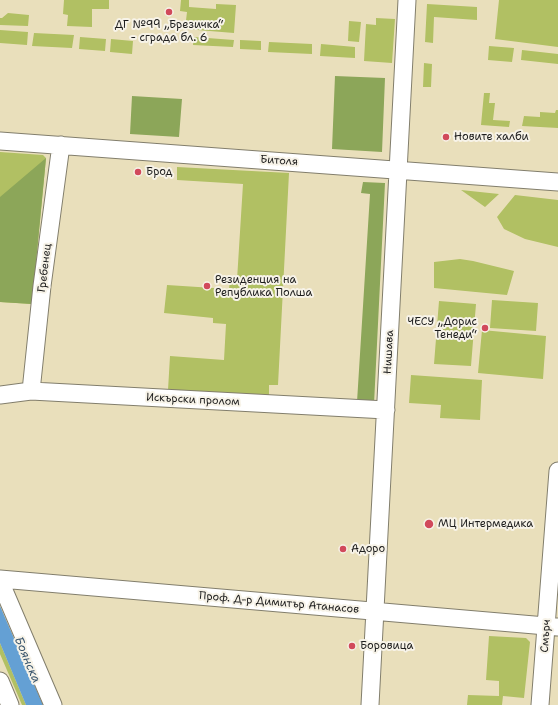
<!DOCTYPE html>
<meta charset="utf-8">
<style>
body{margin:0}
canvas{display:block;background:#e9dfbb}
</style>
<canvas width="558" height="705"></canvas>
<script>
const context = document.querySelector('canvas').getContext('2d');
context.lineJoin = 'round';
function paint(path, color) { context.fillStyle = color; context.fill(path, 'evenodd'); }
function stroke(path, color, width, dash) { context.strokeStyle = color; context.lineWidth = width; context.lineCap = dash ? 'butt' : 'round'; context.setLineDash(dash || []); context.stroke(path); }
function label(font, color, halo, rows, align = 'center') {
  context.font = font + ' "Shantell Sans",sans-serif'; context.lineWidth = 4; context.setLineDash([]); context.textBaseline = 'middle'; context.strokeStyle = halo; context.fillStyle = color; for (const [text, x, y, turn = 0] of rows) {
    context.save(); context.translate(x, y); context.rotate((+turn || 0) * Math.PI / 180); context.textAlign = isNaN(turn) ? turn : align; if (halo) context.strokeText(text, 0, 0); context.fillText(text, 0, 0); context.restore();
  }
}
const green = new Path2D(`
 M64,0h45v9h-17v18l-25,-1 1,-11 -5,-1z
 M181,0h8v7l27,2v-5l20,1 -2,28 -49,-4 2,-17 -7,-1z
 M499,0h59v47l-63,-8z
 M427,4l50,3v13l-43,-3 -1,26 -8,-1z
 M8,13l21,2 -1,11 -28,-1v-7h2z
 M376,18l19,1 -3,44 -28,-2 2,-37 10,1z
 M349,21l12,1 -2,20 -11,-1z
 M0,30l28,2 -1,13 -27,-2z
 M34,33l40,2 -2,13 -40,-2z
 M80,37l26,2 -1,12 -26,-2z
 M194,37l40,3 -1,7 -40,-2z
 M111,39l22,2 -1,13 -22,-2z
 M240,40l21,1v9l-21,-1z
 M269,42l43,2v10l-44,-2z
 M321,44l34,3v11l-35,-2z
 M489,46l25,2 -2,14 -24,-2z
 M522,50l36,4v10l-37,-4z
 M424,63l8,1 -1,23h-8z
 M484,93h6l-1,10h6l-2,17 17,1 -1,6 -28,-2z
 M556,110h2v18l-36,-2 2,-10 16,1v-5l15,1z
 M0,152l43,3 3,3 -14,146 -32,-2z
 M177,167l112,6 -11,212h-9v13l-101,-8 2,-34 54,4 2,-36 -13,-1v-5l-49,-5 3,-28 62,4 1,-9h7l6,-96 -66,-4z
 M461,190l38,4 -14,13z
 M515,195l43,5v47l-33,-8 -21,-10 -7,-12z
 M460,259l13,2 41,10 -7,24 -73,-7v-26z
 M492,300l46,3 -2,28 -46,-3z
 M439,301l37,3 -5,62 -37,-2z
 M482,330l64,6 -3,43 -65,-6z
 M411,375l71,5 -2,40 -40,-2 1,-13 -32,-2z
 M489,636l37,2 4,4 -6,56 -21,-2 -1,9h-35l1,-10 31,1v-15l-13,-1z
 M0,643l26,62h-4l-22,-51z`);
const forest = new Path2D(`
 M335,76l50,2 -3,74 -50,-3z
 M132,96l50,3 -3,38 -49,-3z
 M46,158l-14,146 -32,-2v-105z
 M363,182l22,1 -11,221 -17,-2 13,-208 -9,-1z`);
const water = new Path2D(`
 M0,606l43,99h-17l-26,-62z`);
const minor = new Path2D(`
 M0,141l558,41
 M31,391l11,-105 19,-141
 M0,395l31,-4 355,19
 M0,579l558,48
 M0,581l53,124
 M0,681l10,24
 M370,705l37,-705
 M540,705l18,-234`);
const markers = [
 [169,12,4,"#d1495b"],
 [446,137,4,"#d1495b"],
 [138,172,4,"#d1495b"],
 [207,286,4,"#d1495b"],
 [485,328,4,"#d1495b"],
 [429,524,5,"#d1495b"],
 [343,549,4,"#d1495b"],
 [352,646,4,"#d1495b"]
];
const poiNames = [
 ["ДГ №99 „Брезичка“",169,25,"center"],
 ["- сграда бл. 6",169,38,"center"],
 ["Новите халби",454,137],
 ["Брод",146,172],
 ["Резиденция на",215,280],
 ["Република Полша",215,293],
 ["ЧЕСУ „Дорис",477,322,"right"],
 ["Тенеди“",477,335,"right"],
 ["МЦ Интермедика",438,524],
 ["Адоро",351,549],
 ["Боровица",360,646]
];
const streetNames = [
 ["Битоля",279,161,4],
 ["Гребенец",45,268,-83],
 ["Нишава",389,352,-87],
 ["Искърски пролом",193,400,3],
 ["Проф. Д-р Димитър Атанасов",279,603,5],
 ["Смърч",546,636,-86]
];
const waterNames = [
 ["Боянска",27,660,67]
];
paint(green, '#b1c063');
paint(forest, '#8ca659');
paint(water, '#64a0d4');
stroke(minor, '#827e6c', 19);
stroke(minor, '#fff', 17);
for (const [x, y, r, color] of markers) { const dot = new Path2D(); dot.arc(x, y, r, 0, 2 * Math.PI); context.fillStyle = color; context.fill(dot); stroke(dot, '#f7f3e8', 1.5); }
label('11px', '#1c1c1c', '#f7f3e8', poiNames, 'left');
label('11px', '#1c1c1c', '#f7f3e8', streetNames);
label('italic 12px', '#3c576f', '#f7f3e8', waterNames);
</script>
